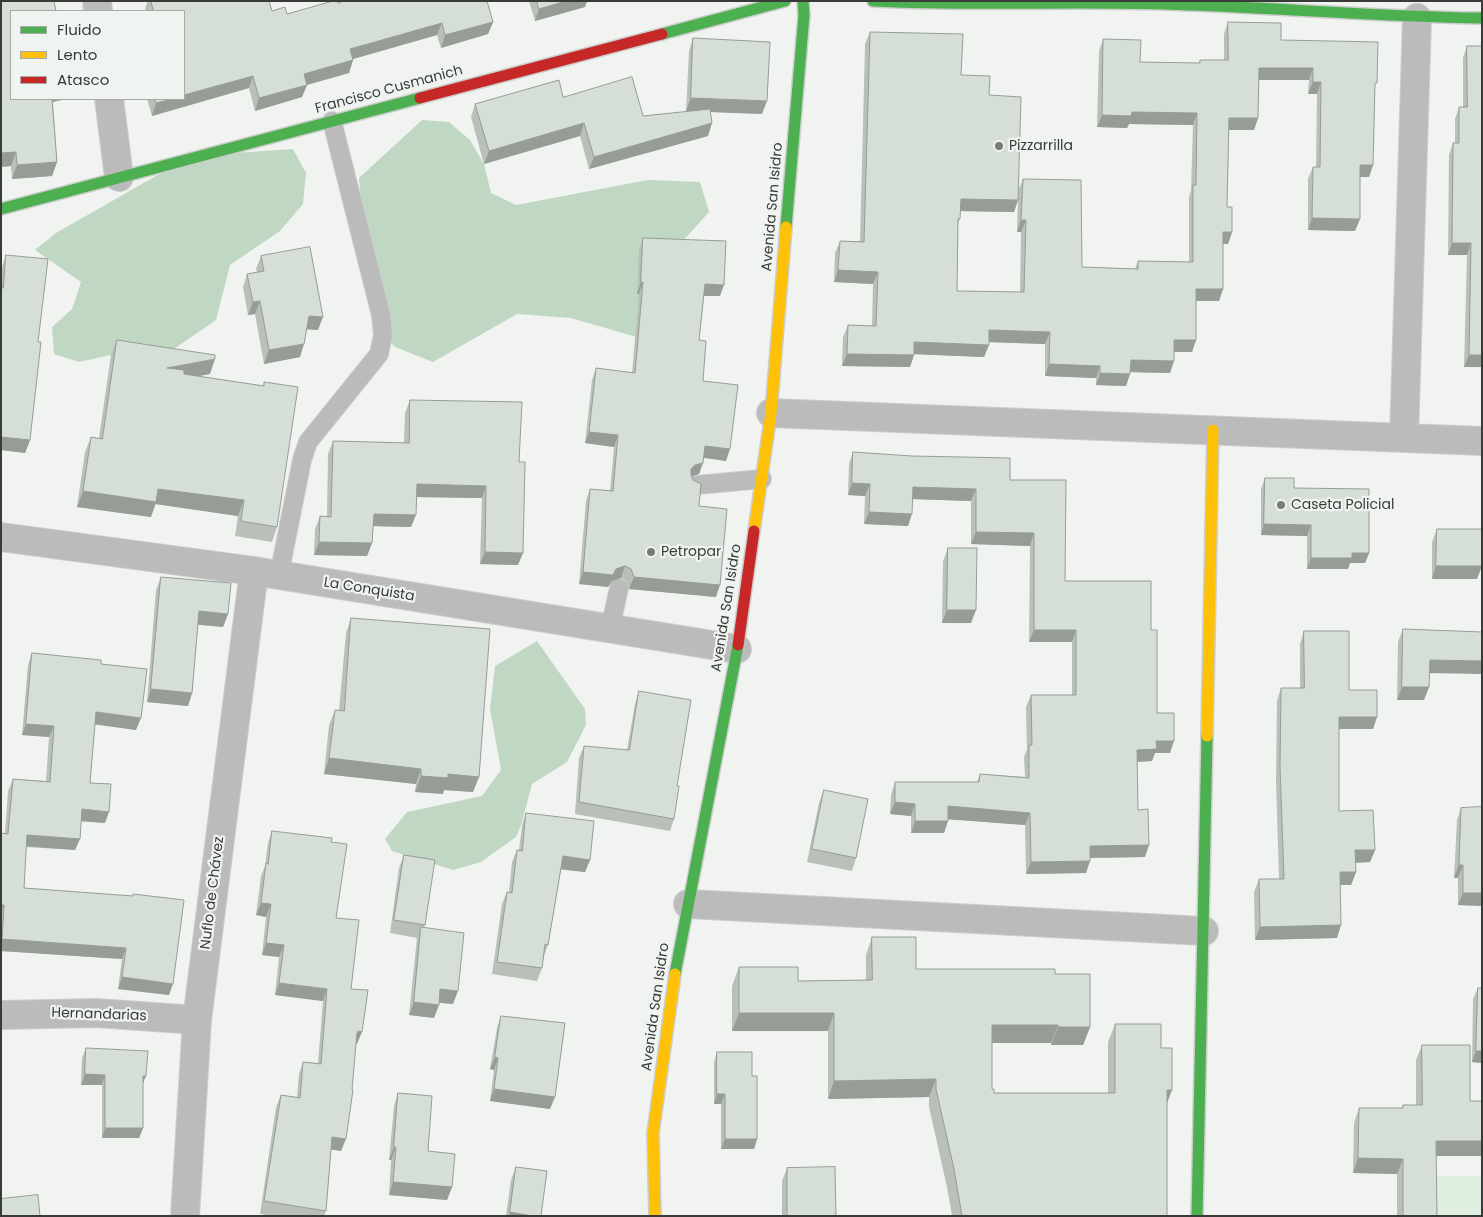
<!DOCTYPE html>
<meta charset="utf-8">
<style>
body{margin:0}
#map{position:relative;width:1483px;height:1217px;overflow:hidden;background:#f1f3f1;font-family:Poppins,sans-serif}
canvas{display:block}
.frame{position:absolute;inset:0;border:2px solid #393b39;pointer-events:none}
.legend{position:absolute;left:10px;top:10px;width:175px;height:90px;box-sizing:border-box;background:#f0f4f0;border:1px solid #a7aaa7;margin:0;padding:6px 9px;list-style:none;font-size:15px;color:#393b39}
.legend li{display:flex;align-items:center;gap:10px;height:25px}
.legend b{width:25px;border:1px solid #a7aaa7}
</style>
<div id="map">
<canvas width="1483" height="1217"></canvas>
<div class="frame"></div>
<ul class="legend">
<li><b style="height:6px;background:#4caf50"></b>Fluido</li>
<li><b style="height:6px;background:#ffc107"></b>Lento</li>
<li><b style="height:6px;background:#c62828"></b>Atasco</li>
</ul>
</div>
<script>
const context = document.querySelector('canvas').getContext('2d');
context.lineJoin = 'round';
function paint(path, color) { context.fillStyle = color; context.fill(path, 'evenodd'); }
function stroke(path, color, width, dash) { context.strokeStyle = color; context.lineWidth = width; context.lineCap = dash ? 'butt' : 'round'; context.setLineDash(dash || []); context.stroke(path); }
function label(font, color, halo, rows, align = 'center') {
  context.font = font + ' Poppins,sans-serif'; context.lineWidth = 4.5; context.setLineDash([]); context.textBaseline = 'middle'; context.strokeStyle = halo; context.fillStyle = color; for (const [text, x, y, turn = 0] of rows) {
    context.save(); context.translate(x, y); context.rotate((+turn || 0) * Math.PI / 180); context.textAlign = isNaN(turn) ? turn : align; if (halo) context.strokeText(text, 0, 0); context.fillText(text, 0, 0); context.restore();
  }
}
const green = new Path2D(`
 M1435,1176h47v40h-47z`);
const forest = new Path2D(`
 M422,120l27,2 21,18 14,24 7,29 25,12 132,-25 52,2 9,30 -57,63 -5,65 -76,-22 -54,-4 -84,48 -38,-15 -12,-12 -15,-42 -9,-115z
 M293,149l13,24 -3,31 -23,27 -50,34 -14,55 -51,35h-54l-32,7 -25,-8 -2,-27 20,-18 9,-27 -46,-32 21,-17 135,-77z
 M537,641l48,68 1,16 -19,37 -35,22 -11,41 -5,12 -35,25 -28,8 -61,-19 -7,-12 22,-27 75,-16 19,-26 -11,-61 5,-43z`);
const lane = new Path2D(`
 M697,485l65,-6
 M279,575l23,-115 6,-18 71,-88 4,-19 -2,-20 -49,-194
 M610,629l9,-41`);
const street = new Path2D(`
 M97,1l1,10
 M109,99l10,78
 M771,413l711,28
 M1404,438l13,-420
 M1,537l253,34 483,78
 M688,904l516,27
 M1,1015l95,-2 101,7
 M185,1216l12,-196 57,-449`);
const fast = new Path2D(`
 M873,1c97,5 194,0 291,3 106,3 212,13 318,14
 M662,34l123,-33
 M1,209l419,-111
 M786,227l18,-212 -1,-14
 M675,974l63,-329
 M1197,1216l10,-480`);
const slow = new Path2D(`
 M754,531l17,-118 15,-186
 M1207,736l6,-306
 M655,1216l-2,-83 22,-159`);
const jam = new Path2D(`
 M420,98l242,-64
 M738,645l16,-114`);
const wall = new Path2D(`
 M1,1l10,98h55l-13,3 4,60 -5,14 -40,3 -1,-13 -10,1z
 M148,1h121l3,10 15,3 51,-11 155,19 -5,12 -47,14 -4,-13 -84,24v1l-4,13 -42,12 -5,12 -47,14 -6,-23 -97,28 -5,-17h37v-88h-38l-1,-3z
 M529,1h58l-2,6 -50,14z
 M1228,22l53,18 94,49 -2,76 -4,12h-9l-5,54 -47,-1v-51l5,-12h3l1,-73h-9l1,-14h-50l-1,38 -4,12h-25l-2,77 5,25 -4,12h-5v45l-4,12h-23v39l-4,12h-18l-4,21 -40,-1 -4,14 -30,-1v-7l-51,-2v-32l-56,-2 -5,15 -70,-3 -4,13 -68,-1 1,-29 5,-12 24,1 1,-42 -39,-2 1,-29 5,-12h20l5,-197 5,-12 91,43 28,20 29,96 5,-12 59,88 53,2 3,-8 51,1v-65l2,-7 2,-65 -64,-1 -2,4 -30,-1 2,-76 4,-12 37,23 59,1 1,-3h24v-26zM1018,200l-1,32h4l-1,60 -63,-1 1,-68 2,-4v-8l54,1z
 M693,38l69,76 -52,-2 -2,24 -119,33 -9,-33 -96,28 -13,-47 4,-13 88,-7 80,19 49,-5h-6l3,-60z
 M1467,46h15v321h-18l3,-112h-19l1,-100 4,-12h2v-24l4,-12h4v-49z
 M643,238l77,58h-16l-5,44 4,41 23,80 -23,-3 -4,16 -8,2 8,30 17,91 -87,-8 -3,-8 -5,-3 -9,3 -4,6 -29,-3 7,-83 4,-12 20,2 4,-44 -29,-4 7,-63 4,-12 36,5 7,-79h-2l2,-44z
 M6,255l32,87 -8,98 -5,13 -24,-3v-176l1,-7z
 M261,256l57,74 -11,-1 -7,28 -36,7 -9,-50 -7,1 -5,-28 4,-13 10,-2 -1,-3z
 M117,340l93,34 -12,2 65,10 1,-4 13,145 -5,15 -37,-6 3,-20 -82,-12 -5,13 -74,-10 8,-55 6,-15 8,1 12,-83z
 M410,400l109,62 -1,103 -38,-1 2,-66 -65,-1 -6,30 -38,-1 -1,17 -5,13 -53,-1 1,-26 5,-13h7l1,-62 5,-13 71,2 1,-30z
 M853,452l157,28 55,101 86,49 6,83 13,40h-15l-3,8 -15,1 1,48 7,47 -55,1 -4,15 -60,1 -1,-49 -77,-6 -4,14h-33v-17l-21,-2 1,-19 4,-13h82l3,-8 45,3 -1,-20 3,-8 -1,-42 5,-12h41v-53h-43l1,-96 -59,-2v-43l-58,-2 -5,27 -44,-2 1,-28 -17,-1 1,-31z
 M1265,478l29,10 75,65 -4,10h-15l-2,6h-41v-33l-46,-1v-46z
 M1437,529l40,50h-45v-37z
 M948,548l23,75h-29l1,-62z
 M161,577l67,37 -5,13 -25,-2 -6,68 -4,13 -41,-4 9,-112z
 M351,618l122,174 -29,-2 -1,4 -28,-2 1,-8 -92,-10 5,-49 6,-15h4l7,-77z
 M1403,629l26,44v14l-5,13h-27l1,-58z
 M1304,631l45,59 28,27 -4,12h-34v82l36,39 -5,12 -15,1 1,9 -5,13h-11l-3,53 -82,2 -1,-48 5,-13h20l-3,-99 1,-79 4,-13h19v-44z
 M32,653l69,11 35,66 -41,-6 -5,59 15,40 -24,-2 -6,29 -49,-3 -2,41 108,8 37,99 -51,-6 4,-30 -121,-8v-118h4l3,-42 5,-12 33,2 3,-44 -27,-2 6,-70z
 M639,691l35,128 -4,12 -95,-17 4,-56 5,-12 43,4 8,-46z
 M824,790l32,68 -4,13 -45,-9 12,-59z
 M1461,808l21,98 -24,-1v-27h-4l3,-58z
 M526,813l64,47 -5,12 -24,-3 -13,76 -4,11 -2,12 -5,13 -45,-7 10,-70 5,-12h2l3,-30 5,-12h2l3,-25z
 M272,831l59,11 5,76 15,71 6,55h-1l-15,107 -10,-2 -5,62 -2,5h-51l-13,-2 16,-107 5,-12 16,2 2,-23 4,-12 15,1 5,-62 -48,-6 4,-38 -17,-2 4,-38 -10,-2 5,-39 4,-10 3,-23z
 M404,855l21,70 -1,2 29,77 -14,-1 -5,15 -25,-3 8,-77 -27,-5 9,-65z
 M872,937l44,32 139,5 35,53 -7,18h-32v-2h-59v46l2,4h114v-51l7,-18 46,24 11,42 -5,13v113h-215l-5,-29 -18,-80v-10l-101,2v-68h-96v-45l7,-19 59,14 68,-1v-25z
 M1478,988h4v75l-10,-1 1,-63z
 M501,1016l49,93 -60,-8 4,-31 -4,-1 7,-41z
 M1422,1045l48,56 12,55h-46l1,60h-40v-42l-44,-1 1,-50 5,-15h43l1,-3h13v-45z
 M86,1048l57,37v43l-4,10h-37v-53h-21l1,-27z
 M717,1052l35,24 5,63 -3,10h-33v-45h-7v-42z
 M398,1093l30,58 24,36 -5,13 -58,-5 2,-35h-2l5,-54z
 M516,1167l25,49h-35l5,-36z
 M787,1168l49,48h-54v-35z`);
const shadedWall = new Path2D(`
 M566,1h21l-2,6 -50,14 4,-12z
 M493,22l-5,12 -47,14 4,-13z
 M442,23l-5,12 -91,26 4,-12z
 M353,60l-4,13 -50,14 5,-13z
 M1259,68h54l-4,12h-54z
 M253,76l-4,12 -97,28 4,-13 16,-4h12v-4z
 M1313,82h8l-4,12h-9z
 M307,85l-5,12 -47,14 4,-13z
 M691,98l76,3 -5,13 -76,-3z
 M48,99h18l-19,4z
 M1132,112l65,1 -4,12 -64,-1 -2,4 -30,-1 5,-12z
 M1229,118h29l-4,12h-29z
 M584,123l-4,13 -96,28 5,-13z
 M712,123l-4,13 -119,33 5,-12z
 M16,152l-5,14 -10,1v-14z
 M57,162l-5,14 -40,3 5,-14z
 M1360,165h13l-4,12h-14z
 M961,199l57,1 -4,12 -58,-1z
 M1312,218l48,1 -5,12 -47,-1z
 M1021,220h5l-5,12h-4z
 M1223,232h9l-4,12h-9z
 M1452,243h19l-4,12h-19z
 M838,270l40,2 -5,12 -39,-2z
 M641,282h2l-4,12h-2z
 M705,284l19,1 -4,11h-19z
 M1196,289h27l-4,12h-27z
 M260,301l-5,13 -7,1 5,-13z
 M309,316l14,1 -5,13 -14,-1z
 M989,330l61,2 -5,12 -60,-2z
 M1174,340h22l-4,12h-22z
 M914,342l75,3 -5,12 -74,-3z
 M304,344l-4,13 -36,7 5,-14z
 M847,354l67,1 -4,12 -68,-1z
 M1469,355h13v12h-18z
 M215,359l-5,15 -49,9 6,-15z
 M1131,360l43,1 -4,12 -44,-1z
 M1049,364l51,2 -4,12 -51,-2z
 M1100,373l30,1 -4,12 -30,-1z
 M589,432l29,3 -4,12 -29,-4z
 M1,437l29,3 -5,13 -24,-3z
 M705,446l25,3 -4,12 -26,-4z
 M703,463l-4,11 -9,3 1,-8 4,-4z
 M852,483l18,1 -5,12 -17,-1z
 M417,484l69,2 -4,12 -69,-1z
 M913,487l63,2 -5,12 -62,-2z
 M158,489l86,11 -6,16 -83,-12 -4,13 -74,-10 6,-16z
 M869,512l43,2 -4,12 -44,-2z
 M374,514l42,1 -5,12 -42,-1z
 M1264,524l47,1 -4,11 -46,-1z
 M976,532l58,1 -4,13 -59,-2z
 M319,542l53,1 -5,13 -53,-1z
 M485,552l38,1 -5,12 -38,-1z
 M1352,553h17l-4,10h-15l-2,6h-41l4,-11z
 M625,566l-4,12 -9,3 -4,6 -29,-3 4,-12 33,-3z
 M1436,566h46l-5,13h-45z
 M634,577l86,8 -4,12 -87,-8z
 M947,610h29l-5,13h-29z
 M199,611l29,3 -5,13 -29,-3z
 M1034,630h42l-4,12h-43z
 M1430,660l52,1v13l-57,-1z
 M1402,687h27l-5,13h-27z
 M151,689l41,4 -4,13 -41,-4z
 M96,712l45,6 -5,12 -44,-6z
 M1339,717h38l-4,12h-38z
 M26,724l28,2 -5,11 -27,-2z
 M1156,741h18l-4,12h-15l-3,8 -19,1 4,-12z
 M329,758l92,11 -5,15 -92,-10z
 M448,774l31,3 -6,15 -29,-2 -1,4 -28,-2 6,-16z
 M895,802l20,2 -4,12 -21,-2z
 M948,806l82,7 -5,12 -81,-6z
 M82,809l27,3 -4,11 -27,-2z
 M915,821h33l-4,12h-33z
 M27,835l53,4 -5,11 -52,-4z
 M1149,845l-4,12 -60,1 5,-12z
 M1355,850h20l-5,12 -20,1z
 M563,856l27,4 -5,12 -27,-3z
 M1090,861l-4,12 -60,1 5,-12z
 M1459,865h4l-5,13h-4z
 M1340,872h16l-5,13h-15z
 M1463,893h19v13l-24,-1z
 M261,903l10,1 -5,13 -10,-2z
 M1,905h3l-3,7z
 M1341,925l-4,13 -82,2 5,-13z
 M2,939l124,9 -4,11 -121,-8z
 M266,943l18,2 -5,12 -17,-2z
 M122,977l51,7 -4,11 -51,-6z
 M279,983l48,6 -4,12 -48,-6z
 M440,989l18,2 -5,13 -18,-2z
 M414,1002l25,3 -5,13 -25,-3z
 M739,1013h95l-6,18h-96z
 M992,1025h66l-7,18h-65z
 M1058,1027h32l-7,18h-32z
 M358,1031l4,1 -5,12 -4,-1z
 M1476,1051h6v12l-10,-1z
 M495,1057l3,1 -4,12 -4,-1z
 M85,1074l20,1 -3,10h-21z
 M143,1076h3l-4,10z
 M936,1079l-7,18 -101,2 6,-18z
 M494,1089l61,8 -5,12 -60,-8z
 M1167,1090h5l-7,18z
 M717,1094h8l-4,10h-7z
 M105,1128h38l-4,10h-37z
 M332,1137l14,2 -5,12 -13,-2z
 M725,1139h32l-3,10h-33z
 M1436,1141h46v15h-51z
 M394,1147h2l-5,13h-2z
 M1358,1158l45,1 -6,15 -44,-1z
 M393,1182l59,5 -5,13 -58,-5z
 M510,1212l23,4h-24z`);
const building = new Path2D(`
 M1,1h53l2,10h-45v88h41l5,63 -40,3 -1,-13 -15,1z
 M151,1h118l3,10 13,-4 2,7 46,-13h4l1,2 6,-2h143l6,21 -48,13 -3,-12 -92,26 3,11 -49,14 3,11 -48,13 -6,-22 -69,19v-84h-30z
 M537,1h29l-27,8z
 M1228,22l53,1v17l97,2 -1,41h-2l-2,82h-13v54l-48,-1 1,-51h7l1,-85h-8v-14h-54l-1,50h-29l-2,89h5v25h-9v57h-27v51h-22v21l-43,-1 -1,14 -30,-1v-7l-51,-2 1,-32 -61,-2v15l-75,-3v13l-67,-1 1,-29 28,1 2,-54 -40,-2 2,-29 24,1 6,-210 93,2 -2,41 29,1 -1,19 32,2 -3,103 -57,-1 -1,20h-2l-1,72 67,1 2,-72h-5l2,-41 58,1 1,87 56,2v-8l55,1v-77h3l1,-72 -65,-1 -1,4 -29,-1 1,-76 38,1 -1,22 60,1v-3h28z
 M693,38l77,4 -3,59 -76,-3z
 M1467,46h15v309h-13l2,-112h-19l1,-100h6v-36h8z
 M632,77l11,39 67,-7 2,14 -118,34 -10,-34 -95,28 -14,-47 84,-24 4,17z
 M155,99h17l-16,4z
 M643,238l83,3 -2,44 -19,-1 -6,56 7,1 -3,40 35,4 -8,64 -25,-3 -2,17 -8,2 -4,4v6l2,5 8,4 -2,22 28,3 -7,76 -86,-8 -3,-8 -6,-3 -9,3 -3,6 -30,-3 7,-83 23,2 5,-56 -29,-3 7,-64 39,5 8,-91h-2z
 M310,247l13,70 -14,-1 -5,28 -35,6 -9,-49 -7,1 -6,-28 17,-3 -3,-15z
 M6,255l42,4 -10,83h3l-11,98 -29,-3v-150l2,1z
 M117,340l98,15v4l-48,9 17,2v4l80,12v-4l34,5 -21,140 -36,-6 3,-21 -86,-11 -2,13 -73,-11 8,-54 11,2z
 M410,400l112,2 -3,60h6l-2,91 -38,-1 1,-66 -69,-2 -1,31 -42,-1 -2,29 -53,-1 1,-26 11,1 2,-76 76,2z
 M853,452l59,4 98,2v22h56l-1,101h86v49h6v83h17v28h-18l1,8 -20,1 1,60 10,-1 1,36 -59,1v15l-59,1 -1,-49 -82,-7v15h-33v-17l-20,-2v-20h84l1,-8 49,4v-33h3l-1,-50h45v-65h-42v-97l-58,-1v-43l-63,-2 -1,27 -43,-2 1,-28 -18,-1z
 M1265,478h29v10l75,1v64h-17v5h-41v-33l-47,-1z
 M1437,529h45v37h-46z
 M948,548h29l-1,62h-29z
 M161,577l70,6 -3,31 -29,-3 -7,82 -41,-4z
 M351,618l139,11 -11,148 -31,-3v4l-27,-2v-7l-92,-11 6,-48 9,1z
 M1403,629l79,3v29l-52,-1 -1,27h-27z
 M1304,631h45v59h28v27h-38v94l34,-1 2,40h-20l1,22h-16l1,53 -81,2 -1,-48h25l-4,-112 1,-79h23z
 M32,653l69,7v4l46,5 -6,49 -45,-6 -6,71 21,1 -2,28 -27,-3 -2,30 -53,-4 -3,53 109,8v-2l51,6 -11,84 -51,-7 4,-29 -124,-9 2,-34h-3v-72l7,1 5,-55 37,3 4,-56 -28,-2z
 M639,691l52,9 -14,86h2l-5,33 -95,-17 5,-56 45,4z
 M824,790l44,9 -12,59 -44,-9z
 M1482,807v86h-19v-28h-4l2,-57z
 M526,813l68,8 -4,39 -27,-4 -15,89 -3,-1 -3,24 -45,-6 10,-70 5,1 5,-43 5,1z
 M272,831l60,7 -1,4 16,2 -11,74 23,2 -8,69 17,1 -6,42 -4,-1 -1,2 -5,57h1l-7,49 -14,-2 -6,74 -62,-10 17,-106 19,3 3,-36 18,2 6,-75 -48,-6 5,-38 -18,-2 5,-39 -10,-1 5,-40 2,1z
 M404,855l31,5 -10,65 -31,-5z
 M421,927l43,6 -6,58 -18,-2 -1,16 -25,-3z
 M872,937h44v32h139v5h35v53h-32v-2h-66v64h2v4h121v-69h46v24h11v42h-5v126h-205l-8,-47 -18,-80v-10l-102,2v-68h-95v-46h59v14l74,-1z
 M1478,988h4v63h-6z
 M501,1016l64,7 -10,74 -61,-8 4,-31 -3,-1z
 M1422,1045h48v56h12v40h-46l1,75h-34v-57l-45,-1 1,-50h44v-3h19z
 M86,1048l62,3 -2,25h-3v52h-38v-53l-20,-1z
 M717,1052h35v24h5v63h-32v-45h-8z
 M398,1093l34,3 -4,55 27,3 -3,33 -59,-5 3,-35h-2z
 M516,1167l31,4 -6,45h-8l-23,-4z
 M835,1167l1,49h-49v-48z
 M38,1195l2,21h-39v-17z`);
const markers = [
 [999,146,5,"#797b79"],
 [1281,505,5,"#797b79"],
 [651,552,5,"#797b79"]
];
const streetNames = [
 ["Francisco Cusmanich",389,90,-15],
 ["Avenida San Isidro",773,207,-85],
 ["La Conquista",369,590,9],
 ["Avenida San Isidro",727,608,-81],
 ["Nuflo de Chávez",213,893,-83],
 ["Avenida San Isidro",656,1007,-82],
 ["Hernandarias",99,1015,2]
];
const poiNames = [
 ["Pizzarrilla",1009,146],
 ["Caseta Policial",1291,505],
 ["Petropar",661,552]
];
paint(green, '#dfeee0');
paint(forest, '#c0d7c3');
stroke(lane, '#cccecc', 20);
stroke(street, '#cccecc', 30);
stroke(fast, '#cccecc', 14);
stroke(slow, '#cccecc', 14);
stroke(jam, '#cccecc', 14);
stroke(lane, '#babbba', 18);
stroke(street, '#babbba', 28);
stroke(fast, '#4caf50', 11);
stroke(slow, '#ffc107', 11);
stroke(jam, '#c62828', 11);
paint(wall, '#b8c0b9');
paint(shadedWall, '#969c96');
paint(building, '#d6dfd7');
stroke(building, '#969c96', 1);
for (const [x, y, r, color] of markers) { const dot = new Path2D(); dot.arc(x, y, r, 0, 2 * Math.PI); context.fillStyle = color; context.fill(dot); stroke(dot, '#f0f4f0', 2); }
label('14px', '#393b39', '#f0f4f0', streetNames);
label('14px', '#393b39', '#f0f4f0', poiNames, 'left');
</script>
